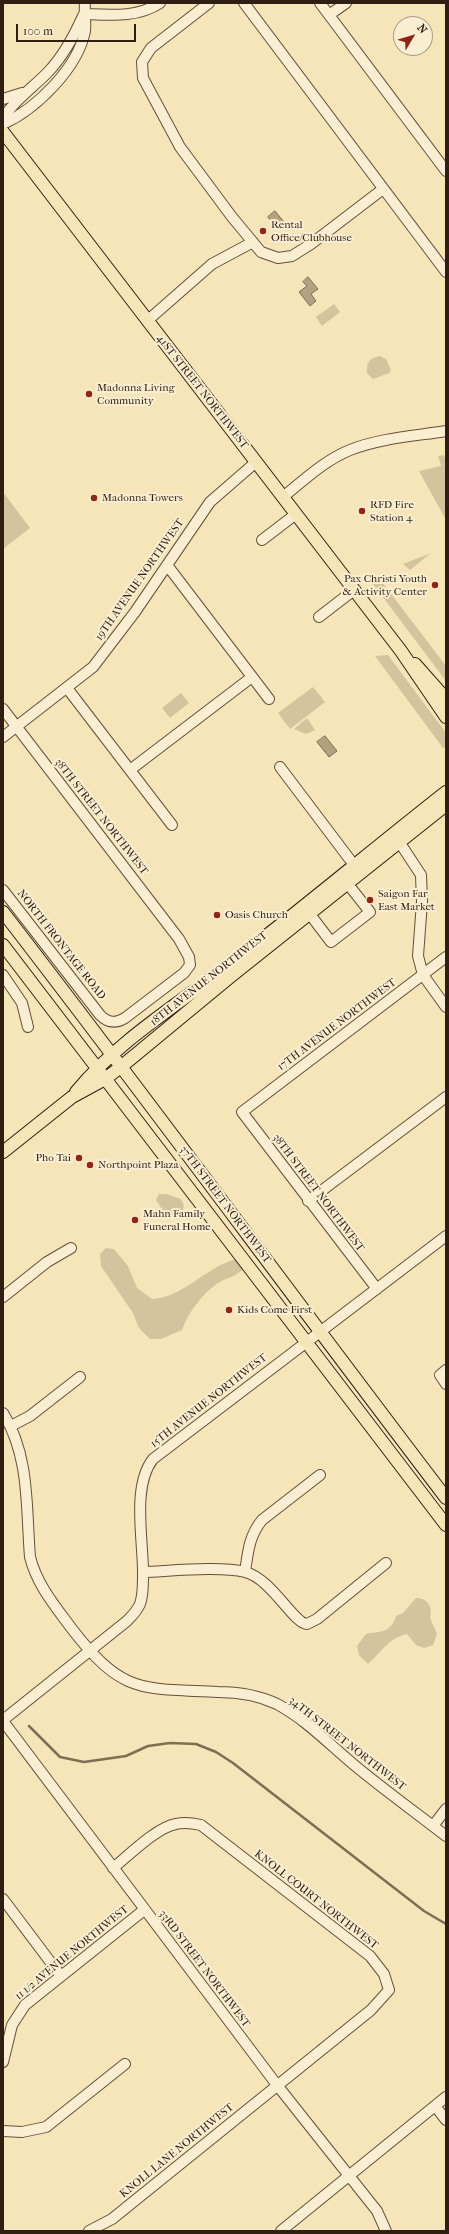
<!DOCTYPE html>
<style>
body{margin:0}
#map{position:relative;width:449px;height:2234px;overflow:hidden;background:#f6e5b8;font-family:"IM FELL French Canon",serif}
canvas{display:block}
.frame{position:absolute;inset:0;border:4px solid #301e12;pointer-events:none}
.north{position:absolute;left:393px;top:16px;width:40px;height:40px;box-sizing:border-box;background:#f9eed1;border:1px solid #a99b85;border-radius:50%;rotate:52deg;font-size:11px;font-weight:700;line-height:16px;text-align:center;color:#301e12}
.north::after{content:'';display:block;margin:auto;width:14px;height:18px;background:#8f2418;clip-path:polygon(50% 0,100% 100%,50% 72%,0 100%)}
.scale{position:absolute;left:16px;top:24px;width:120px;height:18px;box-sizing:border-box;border:2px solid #301e12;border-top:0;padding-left:5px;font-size:12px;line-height:14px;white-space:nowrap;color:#301e12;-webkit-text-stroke:3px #f9eed1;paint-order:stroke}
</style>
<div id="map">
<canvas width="449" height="2234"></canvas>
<div class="frame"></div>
<div class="north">N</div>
<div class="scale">100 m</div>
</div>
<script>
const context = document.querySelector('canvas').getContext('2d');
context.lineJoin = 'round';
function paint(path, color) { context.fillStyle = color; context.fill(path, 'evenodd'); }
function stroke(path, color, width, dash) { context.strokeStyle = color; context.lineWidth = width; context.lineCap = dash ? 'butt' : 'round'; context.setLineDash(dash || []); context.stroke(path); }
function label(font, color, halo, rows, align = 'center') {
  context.font = font + ' "IM FELL French Canon",serif'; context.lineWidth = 4; context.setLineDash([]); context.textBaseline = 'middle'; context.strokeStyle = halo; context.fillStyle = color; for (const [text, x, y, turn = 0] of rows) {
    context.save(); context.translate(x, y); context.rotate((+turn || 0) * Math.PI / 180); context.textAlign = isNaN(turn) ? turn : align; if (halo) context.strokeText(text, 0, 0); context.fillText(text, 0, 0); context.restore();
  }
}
const green = new Path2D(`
 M334,304l6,8 -18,14 -6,-9z
 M380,356l6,3 5,11 -2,3 -16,6 -6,-6c0,-12 2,-14 13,-17z
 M444,455l2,9v56l-27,-49 22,-5 -3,-10z
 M3,492l27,36 -27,21z
 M431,553l-21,17 -7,-6z
 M379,578l67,88v15l-73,-97z
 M388,655l58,78v14l-3,1 -68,-92z
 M313,687l12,15 -35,27 -12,-16z
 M181,693l8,10 -19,15 -8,-10z
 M307,718l8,12 -9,4 -12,-5z
 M159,1194h7l15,5 3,7 -2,7 -5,4 -12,-3 -9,-14z
 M106,1248l8,1 14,17 9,22 15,11c33,-2 54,-33 85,-40l3,3 2,8c-7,7 -16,8 -24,13 -16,11 -30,30 -36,47l-21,9h-11l-11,-11 -6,-15 -32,-47 -1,-12z
 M416,1598c12,0 17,9 14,20l7,16 -4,11 -9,3 -8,-3 -9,-11c-19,4 -25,18 -39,30l-9,-9 -2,-9 9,-12c15,-3 25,-1 30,-18l7,-3z`);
const water = new Path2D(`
 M275,211l9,11 -8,6 -8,-11z
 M308,277l10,12 -7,5 5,7 -6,5 -11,-14 8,-6 -4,-4z
 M325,736l12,15 -8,6 -12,-15z`);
const stream = new Path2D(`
 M29,1726l31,31 24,5 42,-6 22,-10 22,-3 26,1 20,8 17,11 191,148 22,13`);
const minor = new Path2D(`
 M209,3l-58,45 -9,14 1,16 37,69 52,70 29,35 17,6 14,-2 19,-12 72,-55
 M244,3l202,269
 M320,3l126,168
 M84,14c26,1 53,4 76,-11
 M329,15l17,-12
 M3,99l19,-6
 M3,118c12,-19 31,-31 46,-47 15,-16 25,-35 34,-55
 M3,124c33,-15 75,-56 82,-93 1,-9 -1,-19 0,-28
 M147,321l65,-57 41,-22
 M283,497c21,-17 42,-37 67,-47 30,-12 65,-14 96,-19
 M262,540l34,-26
 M167,565l102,134
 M319,617l35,-27
 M67,688l105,137
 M3,709l176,230 10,18 1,8 -6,8 -59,45c-10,6 -17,5 -25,-3l-97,-125
 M3,737l90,-70 42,-55 75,-110 46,-40
 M280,767l74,98
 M130,770l122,-93
 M396,837l25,38 1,27 -4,54 5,19 23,32
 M309,913l22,29 39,-30 -23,-29
 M3,975l19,28 6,24
 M308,1201l138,-104
 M377,1289l-135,-177 204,-155
 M3,1297l44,-35 24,-14
 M446,1370l-6,5 6,9
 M3,1413c27,43 23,95 27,144 7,28 25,49 42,72 51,66 69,59 146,63 21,0 40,3 59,12 28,15 51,39 76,60 30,25 62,48 93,72
 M11,1426l19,-10 50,-39
 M143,1572c28,-1 77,-6 102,0 26,6 49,52 62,52l10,-5 69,-56
 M245,1572c3,-20 4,-36 17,-52l58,-45
 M3,1720l124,-99c5,-5 10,-10 13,-17 3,-8 3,-18 3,-27 1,-34 -12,-90 10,-118l293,-223
 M3,1721l274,364 100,126 9,20
 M433,1826l13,-17
 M3,1899l58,77
 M3,2062l9,-37 13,-20 119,-95
 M435,2106l11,14
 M3,2131l19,1 24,-5 79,-63
 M89,2231l23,-12 259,-209 18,-20 -5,-16 -14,-18 -169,-131c-9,-2 -17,-3 -25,-1 -19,3 -48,32 -63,44
 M281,2231l165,-134`);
const major = new Path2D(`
 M3,132l398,519 45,66
 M415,664l31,35
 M3,912c150,194 294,391 443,586
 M3,945l443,580
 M76,1092c41,-50 98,-85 149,-124 75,-57 147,-118 221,-176
 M3,1152l69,-55 33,-18 17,-13 109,-90 215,-171`);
const markers = [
 [263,231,4,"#8f2418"],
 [89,394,4,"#8f2418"],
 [94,498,4,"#8f2418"],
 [362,511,4,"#8f2418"],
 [435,585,4,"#8f2418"],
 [370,900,4,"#8f2418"],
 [217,915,4,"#8f2418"],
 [79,1158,4,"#8f2418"],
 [90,1165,4,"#8f2418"],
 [135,1220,4,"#8f2418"],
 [229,1310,4,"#8f2418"]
];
const poiNames = [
 ["Rental",271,225],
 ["Office/Clubhouse",271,238],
 ["Madonna Living",97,388],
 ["Community",97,401],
 ["Madonna Towers",102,498],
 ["RFD Fire",370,505],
 ["Station 4",370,518],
 ["Pax Christi Youth",427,579,"right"],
 ["& Activity Center",427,592,"right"],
 ["Saigon Far",378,894],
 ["East Market",378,907],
 ["Oasis Church",225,915],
 ["Pho Tai",71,1158,"right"],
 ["Northpoint Plaza",98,1165],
 ["Mahn Family",143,1214],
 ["Funeral Home",143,1227],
 ["Kids Come First",237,1310]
];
const streetNames = [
 ["41ST STREET NORTHWEST",202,392,52],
 ["19TH AVENUE NORTHWEST",140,580,-55],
 ["38TH STREET NORTHWEST",101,817,52],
 ["NORTH FRONTAGE ROAD",61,945,52],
 ["18TH AVENUE NORTHWEST",209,979,-38],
 ["17TH AVENUE NORTHWEST",337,1025,-37],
 ["38TH STREET NORTHWEST",318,1193,53],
 ["37TH STREET NORTHWEST",225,1205,53],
 ["15TH AVENUE NORTHWEST",209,1401,-38],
 ["34TH STREET NORTHWEST",347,1744,38],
 ["KNOLL COURT NORTHWEST",316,1900,38],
 ["11 1/2 AVENUE NORTHWEST",72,1953,-39],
 ["33RD STREET NORTHWEST",204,1969,53],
 ["KNOLL LANE NORTHWEST",177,2151,-39]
];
paint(green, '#d4c39c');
paint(water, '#b3a180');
stroke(water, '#7f6d54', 1);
stroke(stream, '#7f6d54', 2.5);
stroke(minor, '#62503c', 12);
stroke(major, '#301e12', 14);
stroke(minor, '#f9eed1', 10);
stroke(major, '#f6e5b8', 12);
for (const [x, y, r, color] of markers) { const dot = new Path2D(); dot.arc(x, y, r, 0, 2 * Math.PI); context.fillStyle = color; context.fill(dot); stroke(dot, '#f9eed1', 1.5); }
label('11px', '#301e12', '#f9eed1', poiNames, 'left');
label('11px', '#301e12', '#f9eed1', streetNames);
</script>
